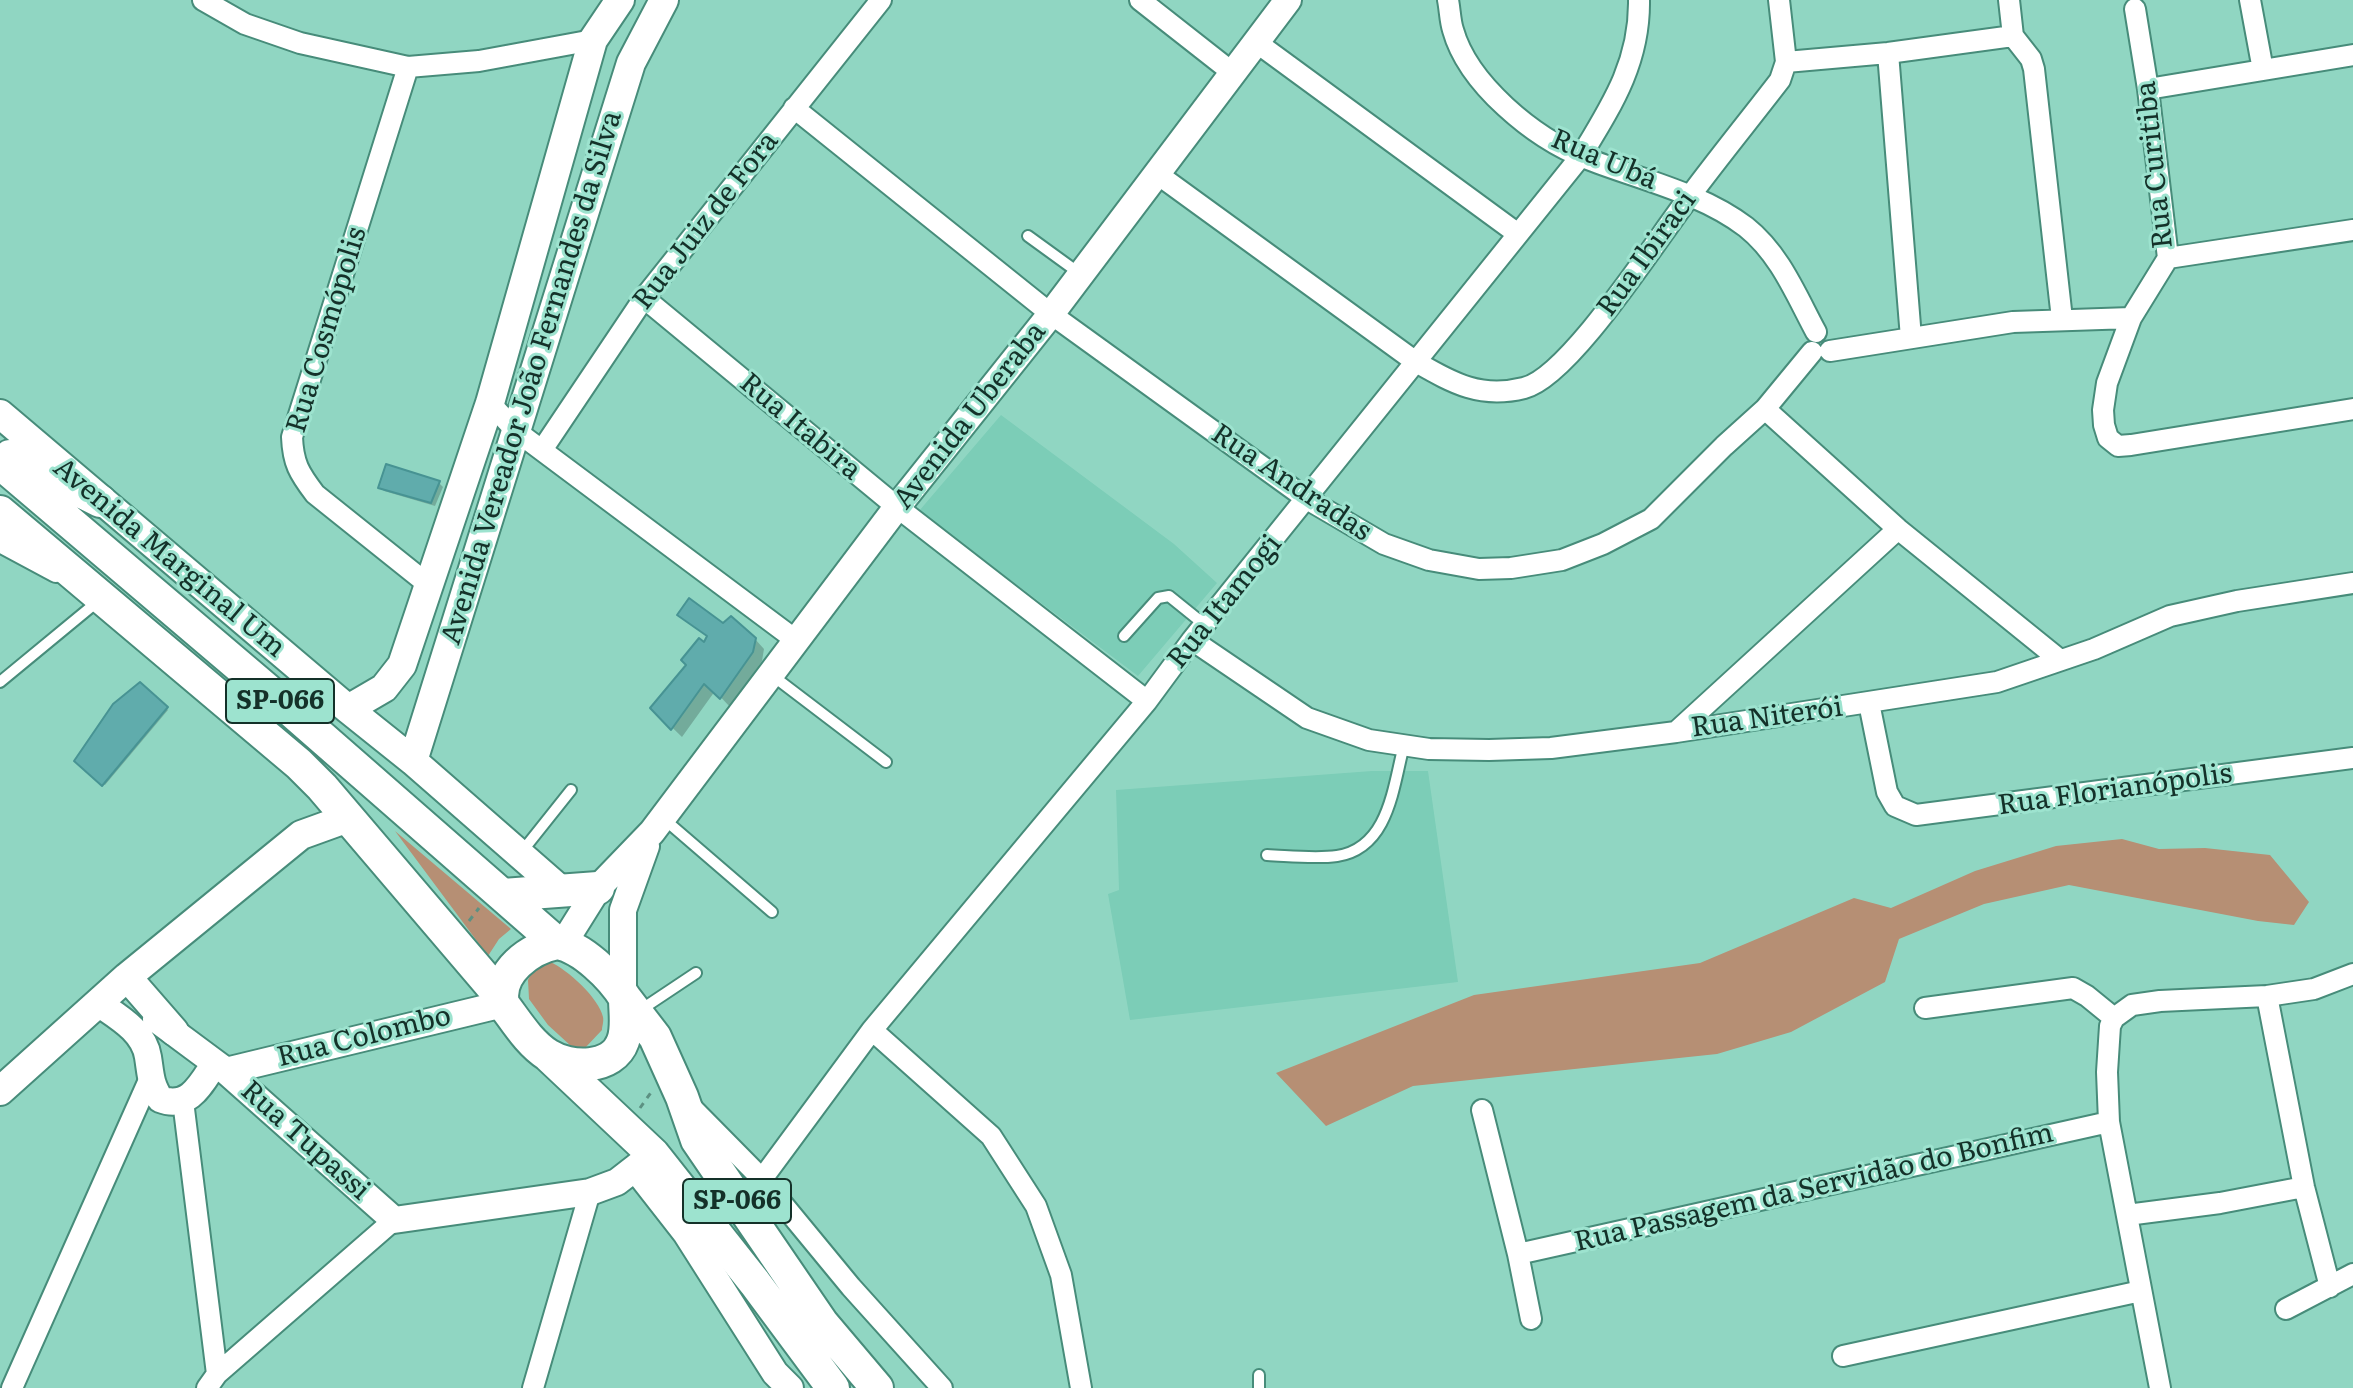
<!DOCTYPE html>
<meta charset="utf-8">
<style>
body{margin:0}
canvas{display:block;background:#90d6c2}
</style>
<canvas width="2353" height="1388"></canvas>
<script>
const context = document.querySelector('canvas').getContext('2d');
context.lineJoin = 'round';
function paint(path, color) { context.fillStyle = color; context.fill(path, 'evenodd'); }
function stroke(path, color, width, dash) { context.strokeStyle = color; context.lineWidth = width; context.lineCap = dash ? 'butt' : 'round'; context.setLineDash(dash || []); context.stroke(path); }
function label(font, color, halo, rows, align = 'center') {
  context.font = font + ' Literata,serif'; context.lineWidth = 6; context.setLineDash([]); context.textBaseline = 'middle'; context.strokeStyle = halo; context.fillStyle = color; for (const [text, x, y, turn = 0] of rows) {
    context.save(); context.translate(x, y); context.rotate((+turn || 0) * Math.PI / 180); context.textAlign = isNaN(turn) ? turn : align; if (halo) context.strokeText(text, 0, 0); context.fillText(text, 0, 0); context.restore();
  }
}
const built = new Path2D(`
 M1001,415l173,129 43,39 -79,93 -219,-165z
 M1372,771h56l30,211 -328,38 -22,-126 11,-4 -3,-100z`);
const green = new Path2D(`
 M395,831l116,98 -12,10 -11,17z
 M2122,839l37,10 46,-1 65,7 39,47 -15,23 -36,-4 -189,-36 -85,19 -85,35 -14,43 -94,50 -74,22 -304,32 -87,40 -50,-53 198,-78 226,-32 154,-65 37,10 84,-37 81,-25z
 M550,962c17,7 49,36 53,55 1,5 -1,9 -1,13l-17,18 -14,-2 -23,-21 -19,-26 -1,-19 7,-14z`);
const shadow = new Path2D(`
 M439,483l4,4 -8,19 -51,-15 -4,-4z
 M680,614l44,12 31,13 9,10 -2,12 -32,46 -15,-16 -33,46 -30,-29 57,-70z
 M140,684l28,26 -63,75 -29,-24z`);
const building = new Path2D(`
 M386,464l54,17 -9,22 -53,-15z
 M689,598l34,25 8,-7 25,22 -3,14 -33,47 -16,-15 -33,46 -21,-22 36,-43 -5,-5 18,-22 5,4 3,-6 -30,-21z
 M140,682l28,25 -66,79 -28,-25 39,-57z`);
const path = new Path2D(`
 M469,921l10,-13
 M640,1108l12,-17`);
const service = new Path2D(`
 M1028,236l51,37
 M1124,636l34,-38 11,-2 36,29
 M773,676l113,86
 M0,682l97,-80
 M664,819l108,93
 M520,854l51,-64
 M1267,855c23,1 48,4 70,1 52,-8 56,-69 67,-111
 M639,1011l57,-38
 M1259,1375v13`);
const minor = new Path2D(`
 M203,0l42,24 55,19 108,24 71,-6 114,-21
 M1140,0l93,73
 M1448,0c2,10 2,21 5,30 15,54 81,108 132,128 53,21 115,34 161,69 34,27 50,68 70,105
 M2009,0l4,36
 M2250,0l13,70
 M2135,9l13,80 20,169 -37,60 -24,65 -4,27 1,15 4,13 10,8 13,-1 222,-36
 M2013,36l18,23 3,10 28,250
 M1256,42l262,192
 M1888,53l23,285
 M1786,62l102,-9 125,-17
 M408,67l-116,370c1,26 7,36 23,57l115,92
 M2148,89l205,-34
 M794,108l257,206 256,185 77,45 45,16 50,9 32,-1 51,-8 41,-16 48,-25 73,-73 41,-37 47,-57
 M1156,173l260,189c37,21 64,37 108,26 46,-11 134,-151 166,-192 29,-39 60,-77 90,-116l6,-18 -7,-62
 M2168,258l185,-28
 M644,298l253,209 250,194
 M1830,351l183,-29 118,-4
 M490,403l26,28 281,210
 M1765,409l133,120 162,131
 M542,450l102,-152 237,-298
 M0,542l56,30
 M1192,640l115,78 62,22 60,9 60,1 62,-2 125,-16 321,-50 97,-33 76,-33 67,-15 116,-18
 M1869,703l18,89 8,14 21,9 437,-57
 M1676,732l222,-203
 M2267,996l37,191 26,100
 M1925,1008l148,-20 14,8 27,22
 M872,1030l119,106 45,70 25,69 20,113
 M183,1101l34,273
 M689,1105l73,74 89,108 91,101
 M1482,1110l36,144 13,65
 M762,1179l110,-149 275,-329 45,-61 389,-484c31,-51 59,-94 58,-156
 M2127,1215l93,-12 84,-16
 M1518,1254l591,-132
 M2286,1309l67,-35
 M1843,1356l298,-65
 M12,1388l137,-308
 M207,1388l10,-14 177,-154
 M533,1388l57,-196
 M2160,1388l-51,-266 -2,-50 3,-46 4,-8 18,-13 28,-4 107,-5 47,-7 39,-15`);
const tertiary = new Path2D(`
 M563,944l35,-56 54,-56 245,-325 154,-193 237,-314
 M623,994v-84l23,-64
 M98,1003c20,14 46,28 50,54 3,19 2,25 12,42 29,11 41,-15 55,-36
 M156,1019l70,52 168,149 196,-28 27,-10 36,-28
 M226,1071l277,-67
 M636,1169l50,64 89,140 15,15`);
const secondary = new Path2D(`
 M0,414l348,295 65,52 150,131
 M348,709l36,-21 18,-23 88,-262 103,-363 27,-40
 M413,761l218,-698 33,-63
 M127,977l47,54
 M0,1091l127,-114 174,-142 47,-17`);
const primary = new Path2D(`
 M10,456l90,45
 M0,463l279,237 278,243
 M0,512l299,252 23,23 179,210
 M503,895l95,-7
 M557,943c25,4 55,34 68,55 0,14 3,30 -2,43 -10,29 -53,28 -75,14 -19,-12 -32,-34 -45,-51 -7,-32 28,-56 54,-61z
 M625,998l30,39 27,60 15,43 125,183 55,65
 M549,1056l104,98 102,129 78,105`);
const shields = [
 [280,701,108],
 [737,1201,108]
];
const shieldNames = [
 ["SP-066",280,701],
 ["SP-066",737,1201]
];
const streetNames = [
 ["Rua Ubá",1604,160,23],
 ["Rua Curitiba",2155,165,-96],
 ["Rua Juiz de Fora",706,221,-52],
 ["Rua Ibiraci",1647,254,-54],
 ["Rua Cosmópolis",327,330,-73],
 ["Avenida Vereador João Fernandes da Silva",532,378,-73],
 ["Avenida Uberaba",970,416,-52],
 ["Rua Itabira",800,427,40],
 ["Rua Andradas",1291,483,34],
 ["Avenida Marginal Um",169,558,40],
 ["Rua Itamogi",1225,602,-51],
 ["Rua Niterói",1767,718,-8],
 ["Rua Florianópolis",2115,790,-8],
 ["Rua Colombo",364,1037,-14],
 ["Rua Tupassi",305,1141,42],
 ["Rua Passagem da Servidão do Bonfim",1814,1188,-13]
];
paint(built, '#7ccdb7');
paint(green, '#b68f74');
paint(shadow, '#0003');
paint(building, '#60acac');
stroke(building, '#479393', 2);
stroke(service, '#478c7a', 14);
stroke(minor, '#478c7a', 24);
stroke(tertiary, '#478c7a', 30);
stroke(secondary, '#478c7a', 32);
stroke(primary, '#478c7a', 36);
stroke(path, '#5c9182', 3, [6, 6]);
stroke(service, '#fff', 10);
stroke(minor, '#fff', 20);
stroke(tertiary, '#fff', 26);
stroke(secondary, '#fff', 28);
stroke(primary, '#fff', 32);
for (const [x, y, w] of shields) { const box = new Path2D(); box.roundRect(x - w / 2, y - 22, w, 44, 6); context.fillStyle = '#9de3cf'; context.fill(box); stroke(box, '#143129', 2); }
label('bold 26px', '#143129', null, shieldNames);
label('28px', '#143129', '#9de3cf', streetNames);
</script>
